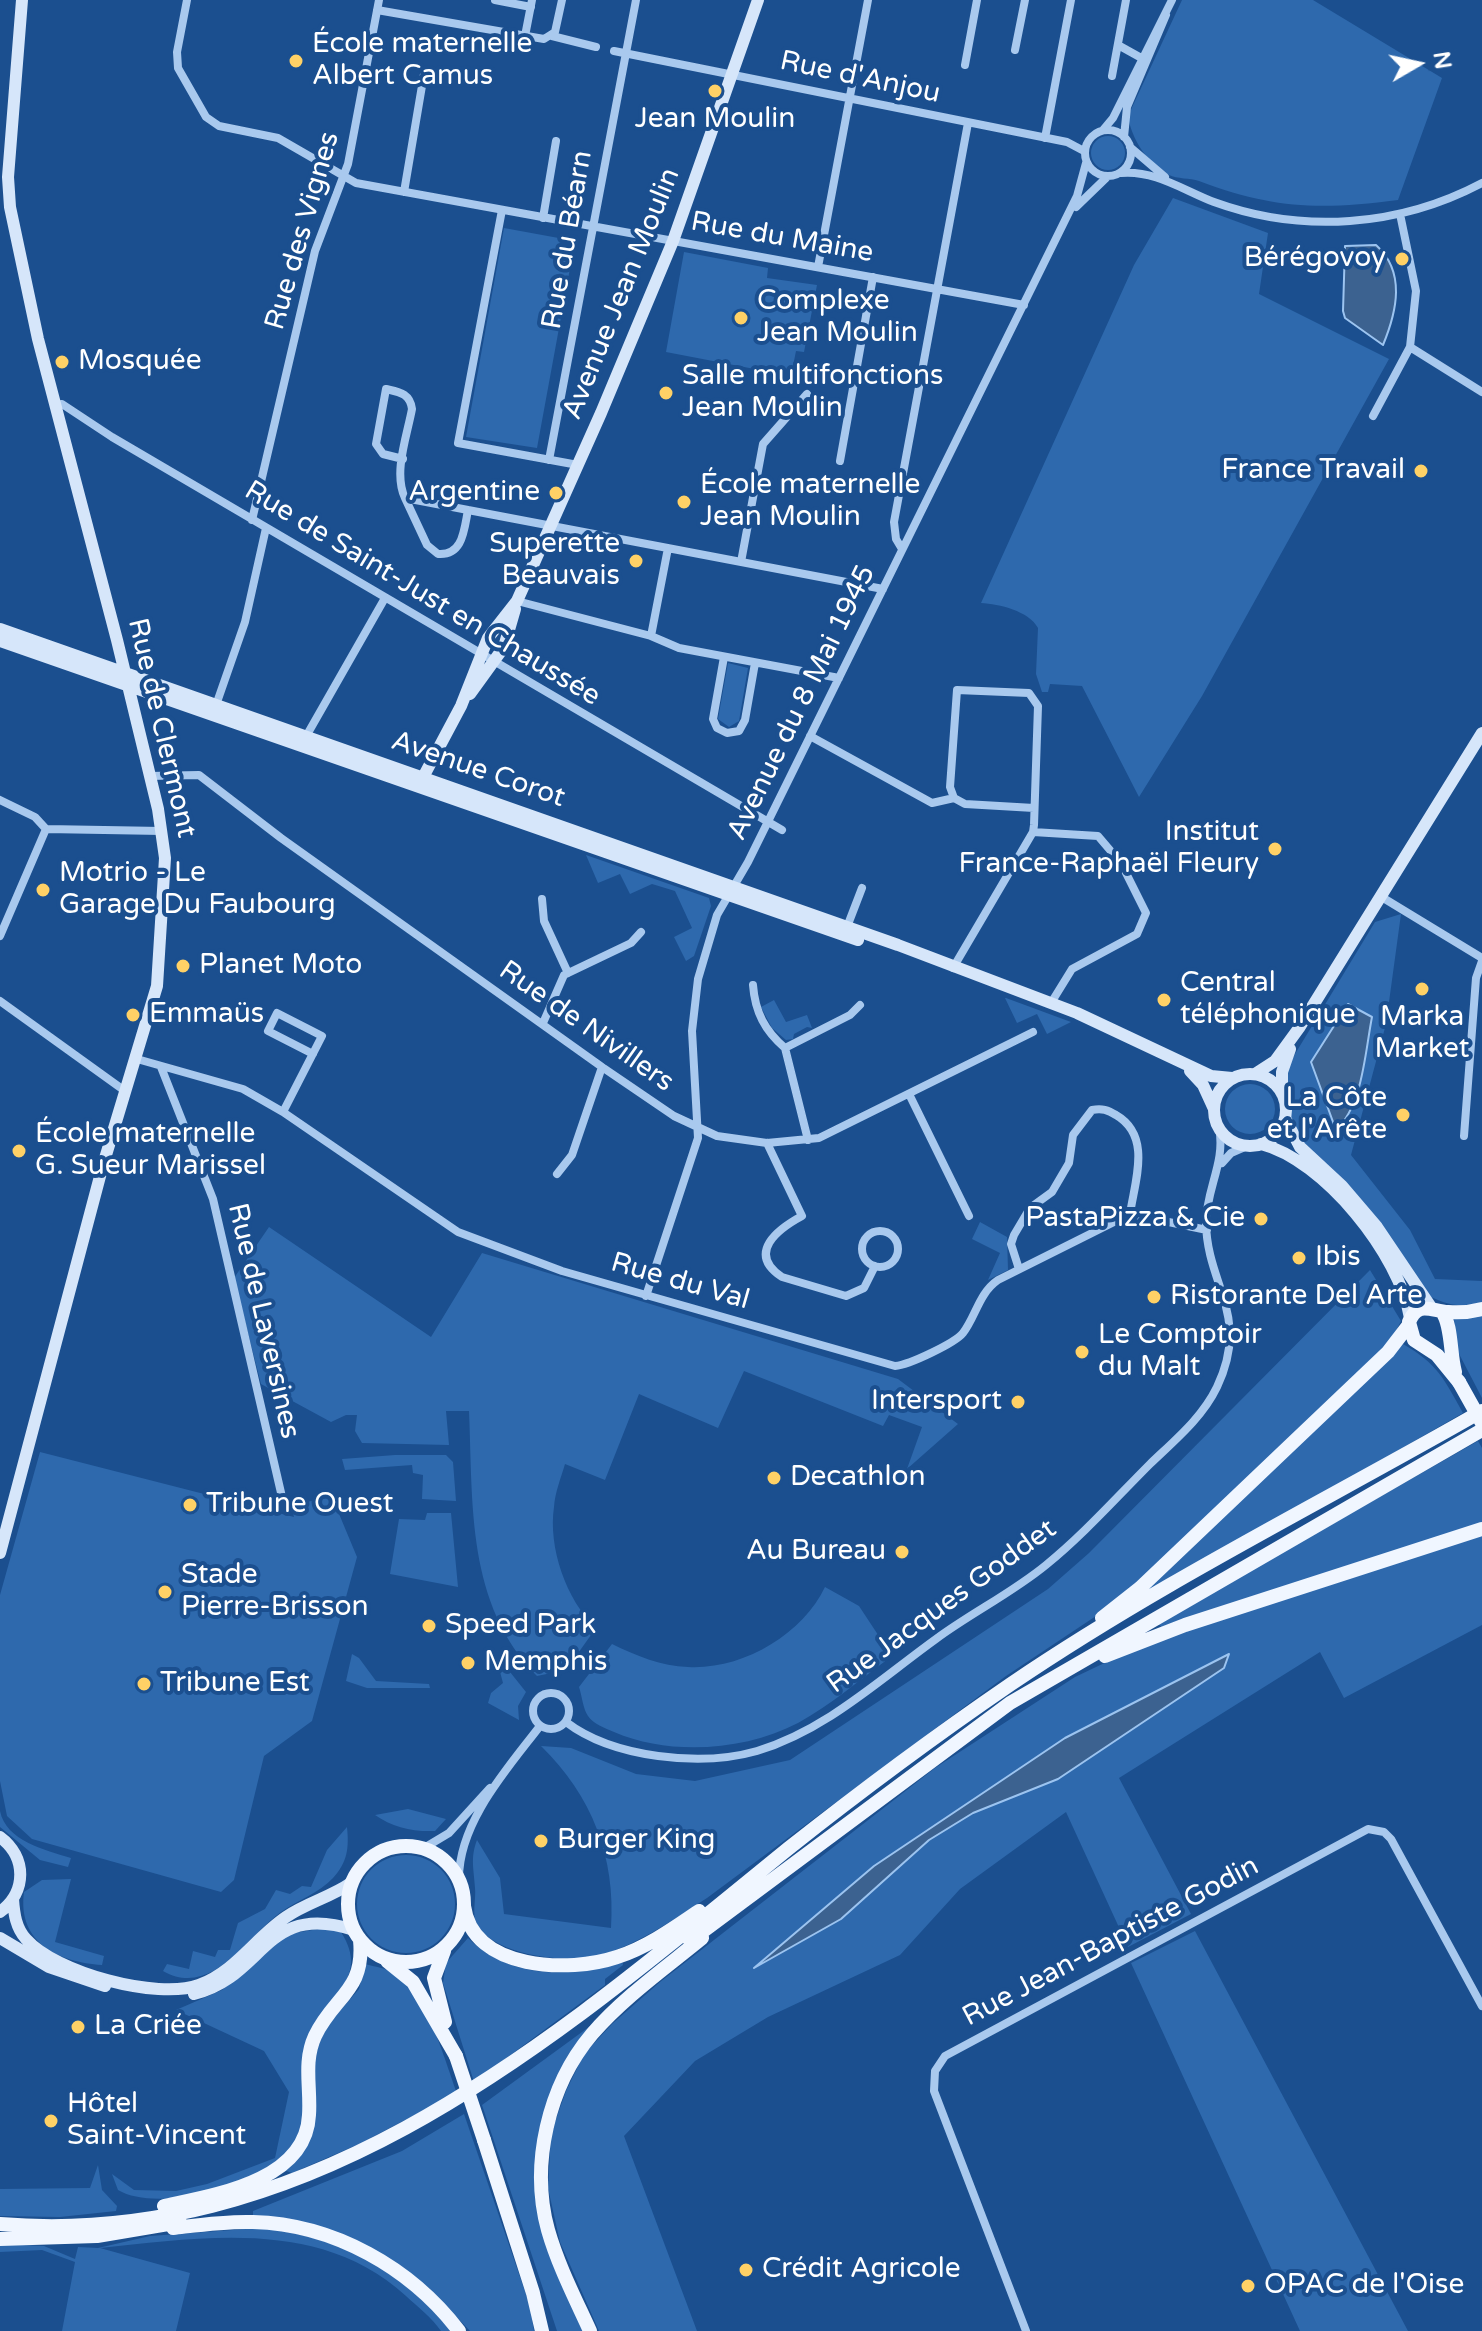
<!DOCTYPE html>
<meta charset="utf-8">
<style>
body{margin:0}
#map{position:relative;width:1482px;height:2331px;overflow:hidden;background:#1b4f8f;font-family:"Varela Round",sans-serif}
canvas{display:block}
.north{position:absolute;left:1378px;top:24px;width:80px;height:80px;-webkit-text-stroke:6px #1b4f8f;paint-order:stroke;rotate:81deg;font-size:22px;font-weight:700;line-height:32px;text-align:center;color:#fff}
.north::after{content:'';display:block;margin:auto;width:28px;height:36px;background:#fff;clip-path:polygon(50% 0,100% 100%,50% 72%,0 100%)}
</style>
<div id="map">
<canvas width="1482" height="2331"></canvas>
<div class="north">N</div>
</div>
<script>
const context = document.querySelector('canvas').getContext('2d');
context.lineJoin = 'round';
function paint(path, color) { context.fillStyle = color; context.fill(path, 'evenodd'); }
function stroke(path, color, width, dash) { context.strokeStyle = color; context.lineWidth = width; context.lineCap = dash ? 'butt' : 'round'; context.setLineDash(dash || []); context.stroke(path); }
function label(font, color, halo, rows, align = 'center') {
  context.font = font + ' "Varela Round",sans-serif'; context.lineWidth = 8; context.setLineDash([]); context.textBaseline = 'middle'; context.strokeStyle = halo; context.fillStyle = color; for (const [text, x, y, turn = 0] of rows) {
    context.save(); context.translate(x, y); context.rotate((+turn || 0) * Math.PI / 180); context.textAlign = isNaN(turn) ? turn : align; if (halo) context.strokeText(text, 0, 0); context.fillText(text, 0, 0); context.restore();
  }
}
const green = new Path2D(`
 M1182,0h131l129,78 -44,122c-78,10 -125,9 -199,-19 -9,-3 -22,-2 -30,-6 -21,-10 -38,-37 -41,-59z
 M1091 153a17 17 0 1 1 34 0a17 17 0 1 1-34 0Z
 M1173,198l95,35 -9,61 130,65 -187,337 -63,101 -57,-111 -32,-2 -2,8h-6l-6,-18 2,-46c-9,-17 -39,-24 -57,-25l153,-338z
 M504,228l71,13 -38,207 -71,-11z
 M684,252l84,16 -1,10 50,7 -13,67 -8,-1 -5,25 -125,-24z
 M728,663l20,5 -9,53 -10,6 -11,-8z
 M586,855l123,43 2,8 -17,50 -8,5 -12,-24 18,-9 -17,-37 -23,-7 -22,10 -10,-20 -22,9z
 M1401,914l-15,110 -35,131 59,75 25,49 47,2v21c-24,7 -36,2 -58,-8l-133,-167 -5,-55 9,-18 80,-132z
 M1005,998h1l65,24 -24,12 -10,-20 -20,9z
 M774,1000l12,22 21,-7 5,13 -5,-1 -13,7 -1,5 -7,1 -14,-12 -11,-21z
 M1225 1109a25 25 0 1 1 50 0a25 25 0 1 1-50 0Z
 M980,1222l27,15 1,33 -20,10 12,-27 -28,-14z
 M269,1227l162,110 51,-84 416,126 60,45 -51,45 15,-42 -33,-12 -6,11 -139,-55 -26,57 -79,-34 -34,86 -40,-16c-4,14 -10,28 -11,43 -6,40 12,93 42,121l-30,42 -29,6c-71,-72 -64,-172 -68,-265h-23l3,34 -87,-2 -7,-12 2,-16h-11l-15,7 -70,-38 -27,-106z
 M1370,1270l31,51 -9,18 -275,263 -111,74 -299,222c-35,22 -74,51 -116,59 -29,6 -106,-3 -116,-38 -2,-9 1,-22 0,-31 -1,-19 -5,-30 2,-48l23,38 4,36 107,14c5,-71 -19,-132 -70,-182l30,2 65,26 59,7 95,-21 258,-171 41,-36z
 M1482,1313v85l-26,-50 -2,-30z
 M1403,1344c35,20 41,35 60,69l-332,191z
 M1478,1441l4,7v75l-320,105 -4,-5z
 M40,1452l254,65 -3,-12 41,-8 25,60 -45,164 -48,35 -30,124 -13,12 -189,-53 -25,-23 -7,-35v-186z
 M395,1455h51l7,7 3,39 -34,-2 1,-24 -10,-2 -1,-8 -67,5 -3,-11z
 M427,1513h24l7,74 -68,-13 9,-55 26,1z
 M1482,1532v93l-138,73 -24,-46 -201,126 72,136 -63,33 -62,-135 -106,77 -60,66 -132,62 -73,44 -71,75 73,195h-98l-39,-89 -12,-54 3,-55 15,-42 18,-37 28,-30 48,-42 275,-214 140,-91 82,-39z
 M825,1587l34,19 33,50c-30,22 -61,49 -94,67 -54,28 -128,33 -184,9 -9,-4 -21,-8 -26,-16 -5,-7 -6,-20 -9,-29l33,-43c25,12 49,22 76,23 54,3 114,-32 137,-80z
 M352,1654l7,4 17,23 53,3 1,4h-63l-21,-7z
 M506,1667l20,25 -8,14 1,14 -31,-17 3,-10 12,-10 -4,-15z
 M408,1809l38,10 -11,12c-22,1 -43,-4 -60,-16z
 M0,1811c6,30 45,39 71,47l-3,9 -28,-7 -40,-33z
 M347,1827c2,20 1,35 -14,51 -14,15 -35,22 -52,34 -35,25 -69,87 -118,59l4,-7 22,5 4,-18 22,6 3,-7h12l8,-27 27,-14 11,-19 14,4 12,-8 9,1 16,-37z
 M357 1904a49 49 0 1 1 98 0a49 49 0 1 1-98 0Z
 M71,1879l-16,63 49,14 -2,9c-42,-3 -85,-21 -78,-73l18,-12z
 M325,1928l16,4c31,49 -18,65 -33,107 -11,31 5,68 -9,97 -21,47 -139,79 -181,54l-6,-16 22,16 42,1 31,-7 68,-26 14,-66 -25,-41 -88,-41 46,-20 66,-56z
 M1195,1931l213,400h-108l-169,-368z
 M468,1938c42,41 101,41 154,22l1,5 -18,14v6l-131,97 -31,-99 3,-20z
 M365,1964c10,3 21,4 30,9 30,14 51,91 62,120l-98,51 -67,29 -8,-3 18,-18 9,-87 15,-38 33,-38z
 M593,2024l-21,25 -34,137 49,145h-30l-75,-226z
 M464,2114l66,192 4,25h-64l-41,-43 -36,-26 -140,-44v-7l149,-60z
 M98,2165l4,25 15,16 -1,5 -56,6 -60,-1v-27l90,-1z
 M260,2228c83,10 136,38 191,103h-10c-9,-13 -23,-24 -35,-35 -85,-78 -201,-59 -306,-48l90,25 -14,58h-114l13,-69 -33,-12 -42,2v-8l44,2 31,13 3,-12 20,1 52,-12z`);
const water = new Path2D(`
 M1376,245c30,27 21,66 7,100l-38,-27 -2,-7 2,-65z
 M1348,1004l24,13c-7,35 -9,88 -36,113l-25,-68z
 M1229,1654l-5,14 -166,111 -85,34 -44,27 -88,79 -87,49 120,-102 191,-128z`);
const street = new Path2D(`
 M187,0l-10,52 1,16 28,49 13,9 59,12 78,45 668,122
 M495,0l36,7
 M377,10l167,29 11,-7 7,-32
 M525,36l7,-36
 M552,36l44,11
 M1118,45l27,15
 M1015,50l10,-50
 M614,51l453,91 17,9
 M965,65l12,-65
 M1112,76l14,-76
 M1085 153a23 23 0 1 1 46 0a23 23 0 1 1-46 0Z
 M1103,130l10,-12 59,-118
 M1124,137l3,-30 39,-92
 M1045,138l26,-138
 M1130,147l35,30
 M1121,173c34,-3 62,17 93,29 88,32 185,25 268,-19
 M404,192l20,-118
 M1076,207l30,-29
 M502,210l-44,233 120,22
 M1400,214l16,77 -6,56 72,45
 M543,218l13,-77
 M818,267l50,-267
 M55,405l7,-1 50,33 670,393
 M1373,416l37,-69
 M403,459l-20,-5 -7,-10 10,-55c13,3 24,4 26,20 -5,27 -19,64 -7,89l478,91
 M549,460l87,-460
 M840,461l33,-184
 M405,498l22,47 11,9c25,2 26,-24 30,-44
 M252,520l63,-269 33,-87 31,-164
 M902,549l-6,-10 -2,-17 74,-399
 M741,562l22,-118 44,-50
 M517,601l134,35 28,12 160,30
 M651,636l17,-88
 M724,657l-11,62 4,9 10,5 12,-2 6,-11 10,-57
 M215,708l30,-86 21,-94
 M810,736l122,67 22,-5
 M304,740l81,-142
 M149,776l50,-1 82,63 321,229 72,49 43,20 50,7 52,-5 214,-106
 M0,800l35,17 11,12 116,2
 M1033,832l65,4 23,27 25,50 -9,21 -65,35 -21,34
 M1380,896l102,62
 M542,899l2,22 24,52
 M847,927l15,-39
 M0,936l46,-107
 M953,968l80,-136 1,-7 4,-119 -9,-13 -72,-3 -7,97 4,11 11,6 69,4
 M753,985c2,27 12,46 32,63
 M0,1001l125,90
 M543,1023l21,-48 67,-32 10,-11
 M137,1059l106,30 40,23 175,120 104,39 333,95c14,-1 60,-23 68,-33 13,-17 16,-40 35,-53l132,-66 77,16
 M161,1067l52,132 69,298
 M910,1096l59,120
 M283,1112l39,-76 -45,-23 -9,18 45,23
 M1464,1136l12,-158 6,-17
 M808,1140l-23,-92 65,-33 10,-10
 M767,1143l35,73c-24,13 -56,37 -20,61l64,19 18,-8 11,-22
 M1222,1163l9,-10 16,-7
 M557,1174l15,-19 30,-88
 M862 1249a18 18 0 1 1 36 0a18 18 0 1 1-36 0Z
 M1019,1269l-8,-25 3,-9 16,-27 22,-16 17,-29 4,-28 19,-25c10,-2 16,0 24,5 36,21 19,65 14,99
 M646,1296l52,-158 -6,-107 6,-52 19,-64 31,-53 329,-666 9,-33
 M533 1711a18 18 0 1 1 36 0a18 18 0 1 1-36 0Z
 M566,1722c47,36 135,45 191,29 69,-21 122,-71 179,-112 35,-26 76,-46 110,-74 37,-30 70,-67 104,-101 25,-24 52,-46 67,-77 34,-72 -10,-101 -11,-164 0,-34 20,-61 13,-95
 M424,1848l25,-15 41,-45
 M459,1880c-1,-57 48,-111 81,-154
 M1026,2331l-92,-240 1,-20 10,-15 423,-227 16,3 7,7 91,167`);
const secondary = new Path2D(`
 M0,629l898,316 179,68 134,63 21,2
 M0,641l858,299
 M470,694l34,-47 11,-38
 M420,783l41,-77 27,-68 29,-37 84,-188 72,-172 85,-241
 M1190,1071l13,14 11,24
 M1255,1074l20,-13 24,-33 183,-295
 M1214 1110a36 36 0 1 1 72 0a36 36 0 1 1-72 0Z
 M1282,1094v-22l8,-23
 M1285,1118l15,29 42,39 35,41 54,80
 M1261,1144c63,16 139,111 149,174
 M0,1553l103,-388 54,-179 8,-128 -7,-49 -41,-169 -79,-301 -28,-132 -2,-30 14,-177
 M0,1837c27,20 27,55 0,75
 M13,1899c1,15 3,29 13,40 30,34 131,61 173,46 37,-14 56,-47 87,-68 20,-14 45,-20 65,-34
 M0,1938l49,29 56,19
 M194,1994c72,-18 70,-93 160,-64`);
const primary = new Path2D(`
 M1442,1312c10,12 8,43 13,60
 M1459,1382l-22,-27 -23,-15 -5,-18c9,-22 22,-11 39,-10 12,1 23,0 34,-3
 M1102,1618l38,-30 248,-236 20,-26
 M1105,1656l80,-31 297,-96
 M348 1904a58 58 0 1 1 116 0a58 58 0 1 1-116 0Z
 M464,1906c9,65 106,67 153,51 29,-9 57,-29 82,-46
 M690,1941l320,-238 472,-273
 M444,1951l-10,27 11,44
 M387,1961l26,21 43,74
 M484,2140l49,153 9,38
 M164,2206c51,-11 142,-25 145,-91 2,-27 -6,-53 6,-79 19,-40 50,-45 45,-96
 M0,2224c317,26 560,-190 789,-376 72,-57 146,-112 222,-164 150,-102 314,-183 471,-273
 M173,2228c26,-3 53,-7 80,-6 81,2 158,46 206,109
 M0,2239l97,-3 83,-14
 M590,2331c-15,-33 -32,-66 -42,-101 -18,-65 0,-144 44,-196 31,-36 72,-65 110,-96`);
const primaryBridge = new Path2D(`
 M1459,1382l23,41
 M456,2056l28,84`);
const markers = [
 [296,61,8,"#ffd166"],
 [715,91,8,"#ffd166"],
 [1402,259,8,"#ffd166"],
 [741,318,8,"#ffd166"],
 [62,362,8,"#ffd166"],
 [666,393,8,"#ffd166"],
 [1421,471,8,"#ffd166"],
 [556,493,8,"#ffd166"],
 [684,502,8,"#ffd166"],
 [636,561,8,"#ffd166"],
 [1275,849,8,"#ffd166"],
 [43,890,8,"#ffd166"],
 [183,966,8,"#ffd166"],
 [1422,989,8,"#ffd166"],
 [1164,1000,8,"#ffd166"],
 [133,1015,8,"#ffd166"],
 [1403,1115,8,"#ffd166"],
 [19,1151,8,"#ffd166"],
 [1261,1219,8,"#ffd166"],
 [1299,1258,8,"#ffd166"],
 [1154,1297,8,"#ffd166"],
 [1082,1352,8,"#ffd166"],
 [1018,1402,8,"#ffd166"],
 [774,1478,8,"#ffd166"],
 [190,1505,8,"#ffd166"],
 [902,1552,8,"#ffd166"],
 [165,1592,8,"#ffd166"],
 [429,1626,8,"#ffd166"],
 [468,1663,8,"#ffd166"],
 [144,1684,8,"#ffd166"],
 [541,1841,8,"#ffd166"],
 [78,2027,8,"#ffd166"],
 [51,2121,8,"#ffd166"],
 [746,2270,8,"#ffd166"],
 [1248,2286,8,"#ffd166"]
];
const poiNames = [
 ["École maternelle",312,45],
 ["Albert Camus",312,77],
 ["Jean Moulin",715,120,"center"],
 ["Bérégovoy",1386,259,"right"],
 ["Complexe",757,302],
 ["Jean Moulin",757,334],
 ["Mosquée",78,362],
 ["Salle multifonctions",682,377],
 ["Jean Moulin",682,409],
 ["France Travail",1405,471,"right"],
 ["École maternelle",700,486],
 ["Jean Moulin",700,518],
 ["Argentine",540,493,"right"],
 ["Superette",620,545,"right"],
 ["Beauvais",620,577,"right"],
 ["Institut",1259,833,"right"],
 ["France-Raphaël Fleury",1259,865,"right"],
 ["Motrio - Le",59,874],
 ["Garage Du Faubourg",59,906],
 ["Planet Moto",199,966],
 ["Central",1180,984],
 ["téléphonique",1180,1016],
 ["Emmaüs",149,1015],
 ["Marka",1422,1018,"center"],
 ["Market",1422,1050,"center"],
 ["La Côte",1387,1099,"right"],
 ["et l'Arête",1387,1131,"right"],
 ["École maternelle",35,1135],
 ["G. Sueur Marissel",35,1167],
 ["PastaPizza & Cie",1245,1219,"right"],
 ["Ibis",1315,1258],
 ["Ristorante Del Arte",1170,1297],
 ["Le Comptoir",1098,1336],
 ["du Malt",1098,1368],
 ["Intersport",1002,1402,"right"],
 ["Decathlon",790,1478],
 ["Tribune Ouest",206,1505],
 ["Au Bureau",886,1552,"right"],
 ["Stade",181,1576],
 ["Pierre-Brisson",181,1608],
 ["Speed Park",445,1626],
 ["Memphis",484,1663],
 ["Tribune Est",160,1684],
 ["Burger King",557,1841],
 ["La Criée",94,2027],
 ["Hôtel",67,2105],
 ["Saint-Vincent",67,2137],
 ["Crédit Agricole",762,2270],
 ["OPAC de l'Oise",1264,2286]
];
const streetNames = [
 ["Rue d'Anjou",860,78,12],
 ["Rue des Vignes",303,231,-74],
 ["Rue du Maine",782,238,10],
 ["Rue du Béarn",568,240,-80],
 ["Avenue Jean Moulin",622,294,-68],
 ["Rue de Saint-Just en Chaussée",422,594,31],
 ["Avenue du 8 Mai 1945",802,703,-64],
 ["Rue de Clermont",161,728,77],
 ["Avenue Corot",478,770,19],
 ["Rue de Nivillers",586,1027,35],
 ["Rue du Val",680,1282,16],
 ["Rue de Laversines",263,1321,77],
 ["Rue Jacques Goddet",942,1607,-36],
 ["Rue Jean-Baptiste Godin",1111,1942,-28]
];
paint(green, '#2e69ad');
paint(water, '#3c6290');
stroke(water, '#9cc4f0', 2);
stroke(street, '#a9c9ee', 8);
stroke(secondary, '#d6e6fa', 12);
stroke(primary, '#f0f6ff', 14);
stroke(primaryBridge, '#f0f6ff', 14);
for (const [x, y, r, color] of markers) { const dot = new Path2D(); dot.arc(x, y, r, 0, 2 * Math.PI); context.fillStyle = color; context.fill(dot); stroke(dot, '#1b4f8f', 3); }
label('28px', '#fff', '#1b4f8f', poiNames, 'left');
label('28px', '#fff', '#1b4f8f', streetNames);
</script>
